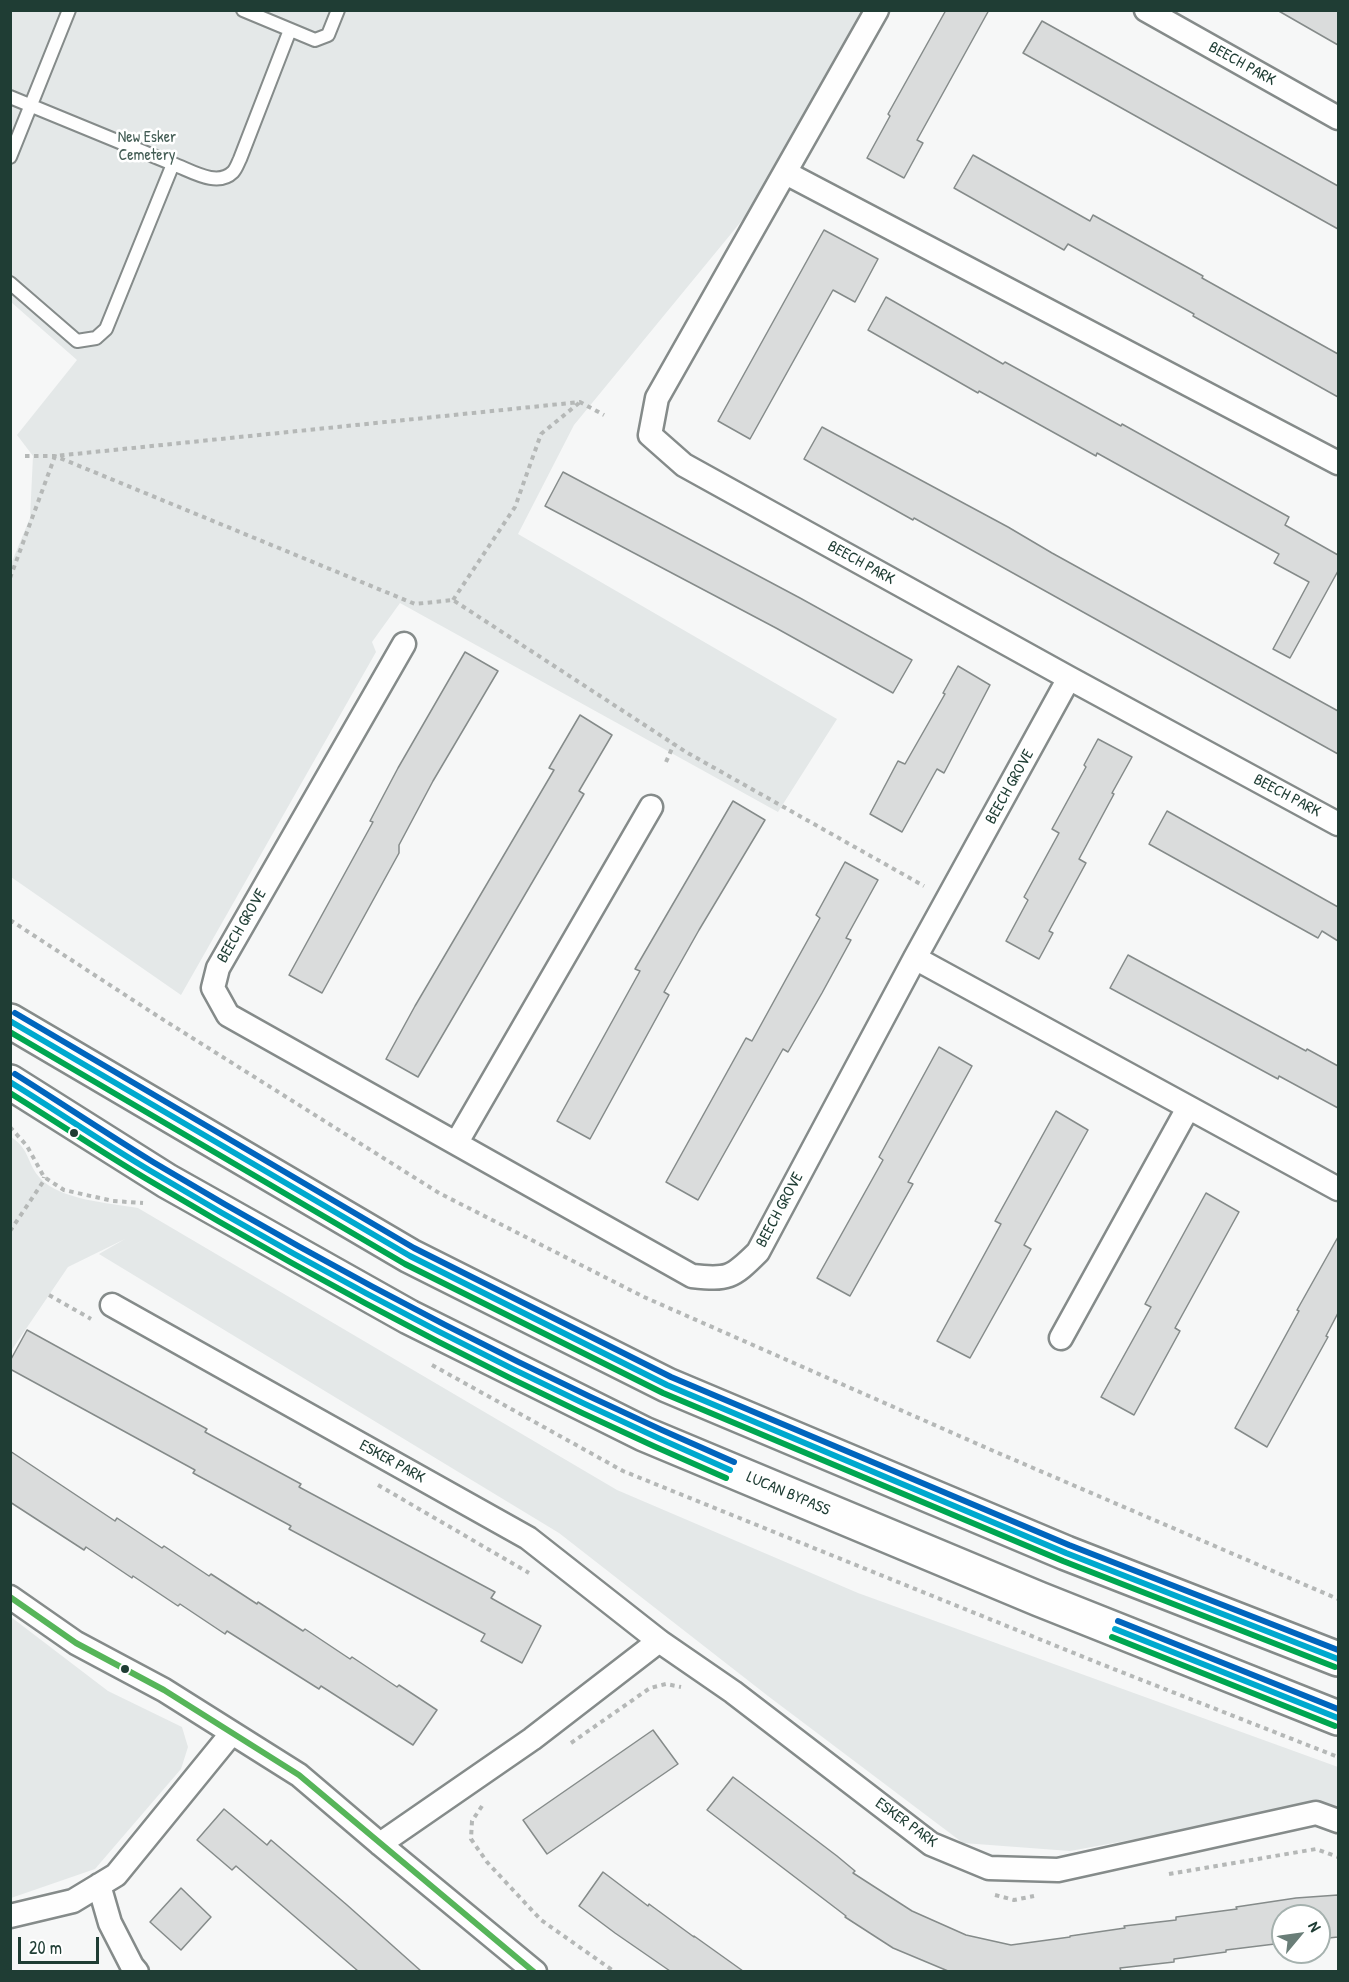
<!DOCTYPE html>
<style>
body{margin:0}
#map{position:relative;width:1349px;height:1982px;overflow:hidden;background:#f6f7f7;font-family:"Patrick Hand",sans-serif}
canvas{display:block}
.frame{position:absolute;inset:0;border:12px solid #1f3d34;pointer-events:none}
.north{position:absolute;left:1271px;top:1904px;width:60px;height:60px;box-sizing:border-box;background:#fff;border:2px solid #a5b1ae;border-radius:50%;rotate:61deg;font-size:16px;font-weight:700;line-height:24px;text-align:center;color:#1f3d34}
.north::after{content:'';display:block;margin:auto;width:21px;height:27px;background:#6a7e78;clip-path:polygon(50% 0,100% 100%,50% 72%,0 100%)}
.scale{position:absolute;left:18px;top:1937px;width:81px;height:27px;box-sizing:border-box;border:3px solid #1f3d34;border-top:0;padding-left:8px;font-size:18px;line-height:21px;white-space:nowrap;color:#1f3d34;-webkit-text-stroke:4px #fff;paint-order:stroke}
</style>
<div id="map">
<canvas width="1349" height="1982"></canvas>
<div class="frame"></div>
<div class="north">N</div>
<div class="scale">20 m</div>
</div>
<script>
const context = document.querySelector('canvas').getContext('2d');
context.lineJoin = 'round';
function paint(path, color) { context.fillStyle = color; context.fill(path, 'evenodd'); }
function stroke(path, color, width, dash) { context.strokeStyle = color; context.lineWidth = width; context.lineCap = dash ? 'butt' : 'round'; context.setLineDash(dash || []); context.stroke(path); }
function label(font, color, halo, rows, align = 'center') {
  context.font = font + ' "Patrick Hand",sans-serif'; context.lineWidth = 5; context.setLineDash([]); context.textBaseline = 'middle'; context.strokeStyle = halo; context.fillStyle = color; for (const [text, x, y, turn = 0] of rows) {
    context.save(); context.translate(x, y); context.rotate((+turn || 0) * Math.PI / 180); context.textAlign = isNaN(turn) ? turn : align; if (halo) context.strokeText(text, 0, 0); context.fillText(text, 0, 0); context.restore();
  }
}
const green = new Path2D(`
 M11,11h863l-84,151 -216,263 -56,109 319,185 -59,93 -378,-209 -28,39 4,10 -195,343 -170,-118v-313l19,-46 3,-62 -16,-21 60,-75 -66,-58z
 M11,1137c19,12 16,27 29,41 20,22 69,25 98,30l479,282 241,103 480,174v47l-22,-8 -246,45 -107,-8 -195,-147 -209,-163 -460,-279 26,-15 -57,28 -57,84z
 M11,1617l97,74 74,36 6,20 -7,22 -86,100 -84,29z`);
const building = new Path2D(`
 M946,10h43l-72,130 6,3 -19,35 -37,-20 23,-42 -2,-2z
 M1277,10h61v35z
 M1042,21l296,165v43l-315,-176z
 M973,155l117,66 3,-6 110,61 -1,2 136,76v43l-145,-81 1,-2 -126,-70 -4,6 -110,-62z
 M824,230l54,29 -23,43 -22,-12 -83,149 -32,-18z
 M886,297l117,67 2,-2 116,64 1,-2 167,93 -4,8 53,30v16l-48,87 -17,-9 36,-67 -35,-19 5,-9 -182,-101 -1,3 -117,-65 -1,2 -110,-63z
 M822,427l186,100 44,26 286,158v43l-361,-201 -63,-35 -1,2 -109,-61z
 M563,472l237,126 112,62 -19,33 -117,-65 -231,-122z
 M465,652l33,19 -65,110 -34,64v8l-77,140 -33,-18 84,-153 -3,-1 28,-53z
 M958,666l32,19 -46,88 -7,-4 -35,63 -32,-18 28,-53 7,3 40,-70 -2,-1z
 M580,715l32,20 -33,56 5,3 -166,283 -32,-18 29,-53 139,-236 -5,-2z
 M1098,739l34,18 -20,36 2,1 -35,65 7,4 -37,68 4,2 -14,26 -33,-18 22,-41 -4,-3 35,-64 -7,-4 34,-62 -2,-2z
 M733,801l32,19 -66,110 -35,62 5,3 -79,144 -33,-18 83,-150 -5,-2z
 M1167,811l171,96v34l-16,-10 -4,7 -169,-94z
 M845,862l33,18 -32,58 5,2 -29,53 -34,59 -5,-3 -85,151 -32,-18 80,-144 6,3 33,-60 35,-63 -4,-3z
 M1128,955l178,96 1,-2 31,17v42l-59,-32 -1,3 -168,-91z
 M939,1047l33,19 -64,116 5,2 -63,112 -33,-18 66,-118 -4,-3z
 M1056,1111l32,19 -64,115 7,4 -61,109 -33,-17 64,-117 -6,-3z
 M1206,1193l33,19 -64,116 5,3 -46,84 -33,-18 50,-90 -6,-3z
 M1338,1237v76l-12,23 2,1 -61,110 -32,-19 64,-117 -2,-1z
 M27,1330l180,99 -2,3 96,52 -2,3 196,105 -4,6 50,28 -19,37 -41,-22 4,-7 -196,-105 2,-3 -98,-53 2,-3 -185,-101v-8z
 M10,1451l105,70 2,-3 45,30 2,-2 45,30 2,-2 46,30 1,-2 45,29 2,-2 45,30 2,-2 45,30 2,-2 38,25 -24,35 -92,-59 -2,3 -92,-58 -2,3 -45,-30 -2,2 -45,-30 -1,2 -46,-31 -2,3 -74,-48z
 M653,1730l25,34 -131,90 -24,-34z
 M733,1777l104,79 18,15 -2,2 59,38 54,24 45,10 59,-8v-1l55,-8 -1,-2 52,-6v-3l61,-8 -1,-2 60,-9 42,-3v42l-19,2v-23h-36v27l-57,7v2l-52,7v3l-54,6 1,3h-173l-55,-23 -48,-31 1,-1 -139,-106z
 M224,1809l43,36 4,-5 76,65 74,66h-63l-122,-105 -4,4 -35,-30z
 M603,1872l45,34 1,-2 45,33v-1l49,35h-73l-55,-38 -36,-27z
 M181,1888l30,29 -30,33 -31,-28z`);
const path = new Path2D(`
 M25,456h30l360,148 38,-4 233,152 238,134
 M10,578l45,-122 525,-54 24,13
 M453,600l62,-93 26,-73 38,-31
 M666,762l8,-18
 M10,920l149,97 280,176 205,104 345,152 349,150
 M10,1127l17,19 17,31 20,13 49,11 30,2
 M10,1231l33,-49 1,-5
 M49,1295l42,24
 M432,1365l191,106 478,193 237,93
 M378,1485l151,88
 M571,1743l79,-55 16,-4 15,3
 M482,1806l-10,15 -1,18 16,23 54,58 74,52
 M1169,1874l147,-25 22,8
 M995,1895l19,5 20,-4`);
const service = new Path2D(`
 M243,10l72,30 13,-5 10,-25
 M10,97l163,67 -67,165 -10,9 -19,3 -67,-58
 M10,157l59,-147
 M173,164c17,6 44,24 60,8 3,-3 5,-9 7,-13l50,-129`);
const minor = new Path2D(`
 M877,10l-220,388 -7,37 34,30 385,213 269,146
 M1146,10l192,108
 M786,173l552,290
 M404,644l-186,324 -5,20 15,27 464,261c36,4 40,2 66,-24l157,-294 154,-280
 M915,958l423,231
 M457,1142l194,-335
 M112,1305l416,233 131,103 74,51 198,152 58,24 69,2 258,-57 22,8
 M1061,1338l127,-230
 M10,1597l66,46 88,47 135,85 81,69 155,128
 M380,1844l152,-105 127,-98
 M99,1885l11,38 22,43 5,6
 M10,1916l63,-15 43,-26 115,-141`);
const trunk = new Path2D(`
 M10,1021l400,235 257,129 399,168 272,106
 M10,1082l157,99 242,136 235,117 395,165 299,119`);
const bus1 = new Path2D(`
 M10,1021l400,235 257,129 399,168 272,106
 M10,1082c47,29 92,60 139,88 187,112 381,213 581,300
 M1115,1629l223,89`);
const bus2 = new Path2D(`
 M10,1032l395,232 258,129 400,168 272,106
 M10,1093c45,28 90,58 135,85 187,112 381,214 581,300
 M1112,1637l223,89`);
const bus3 = new Path2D(`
 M15,1013l399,235 257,129 398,168 269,105
 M15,1074c46,29 91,59 138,88 187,112 380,213 581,300
 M1118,1621l220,88`);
const bus4 = new Path2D(`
 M10,1597l66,46 88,47 135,85 235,197`);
const markers = [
 [74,1133,5,"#1f3d34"],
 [125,1669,5,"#1f3d34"]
];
const streetNames = [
 ["BEECH PARK",1242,64,29],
 ["BEECH PARK",861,563,29],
 ["BEECH GROVE",1010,787,-61],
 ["BEECH PARK",1287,796,28],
 ["BEECH GROVE",242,926,-60],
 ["BEECH GROVE",780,1210,-62],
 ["ESKER PARK",392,1462,29],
 ["LUCAN BYPASS",788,1494,23],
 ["ESKER PARK",906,1823,36]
];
const parkNames = [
 ["New Esker",147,138],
 ["Cemetery",147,156]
];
paint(green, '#e4e8e8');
paint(building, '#dadcdc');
stroke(building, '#858b8a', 1.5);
stroke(service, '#858b8a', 16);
stroke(minor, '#858b8a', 27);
stroke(trunk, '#858b8a', 38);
stroke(path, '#b5b8b7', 4, [4.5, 4.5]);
stroke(service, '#fefefe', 12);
stroke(minor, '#fefefe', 22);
stroke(trunk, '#fefefe', 33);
stroke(bus1, '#00a9ce', 6);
stroke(bus2, '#00a651', 6);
stroke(bus3, '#0065bd', 6);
stroke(bus4, '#56b559', 6);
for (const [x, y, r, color] of markers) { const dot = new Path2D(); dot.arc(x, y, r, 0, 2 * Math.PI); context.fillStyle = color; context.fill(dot); stroke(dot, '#fff', 2); }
label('16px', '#1f3d34', '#fff', streetNames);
label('16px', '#445d55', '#fff', parkNames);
</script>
